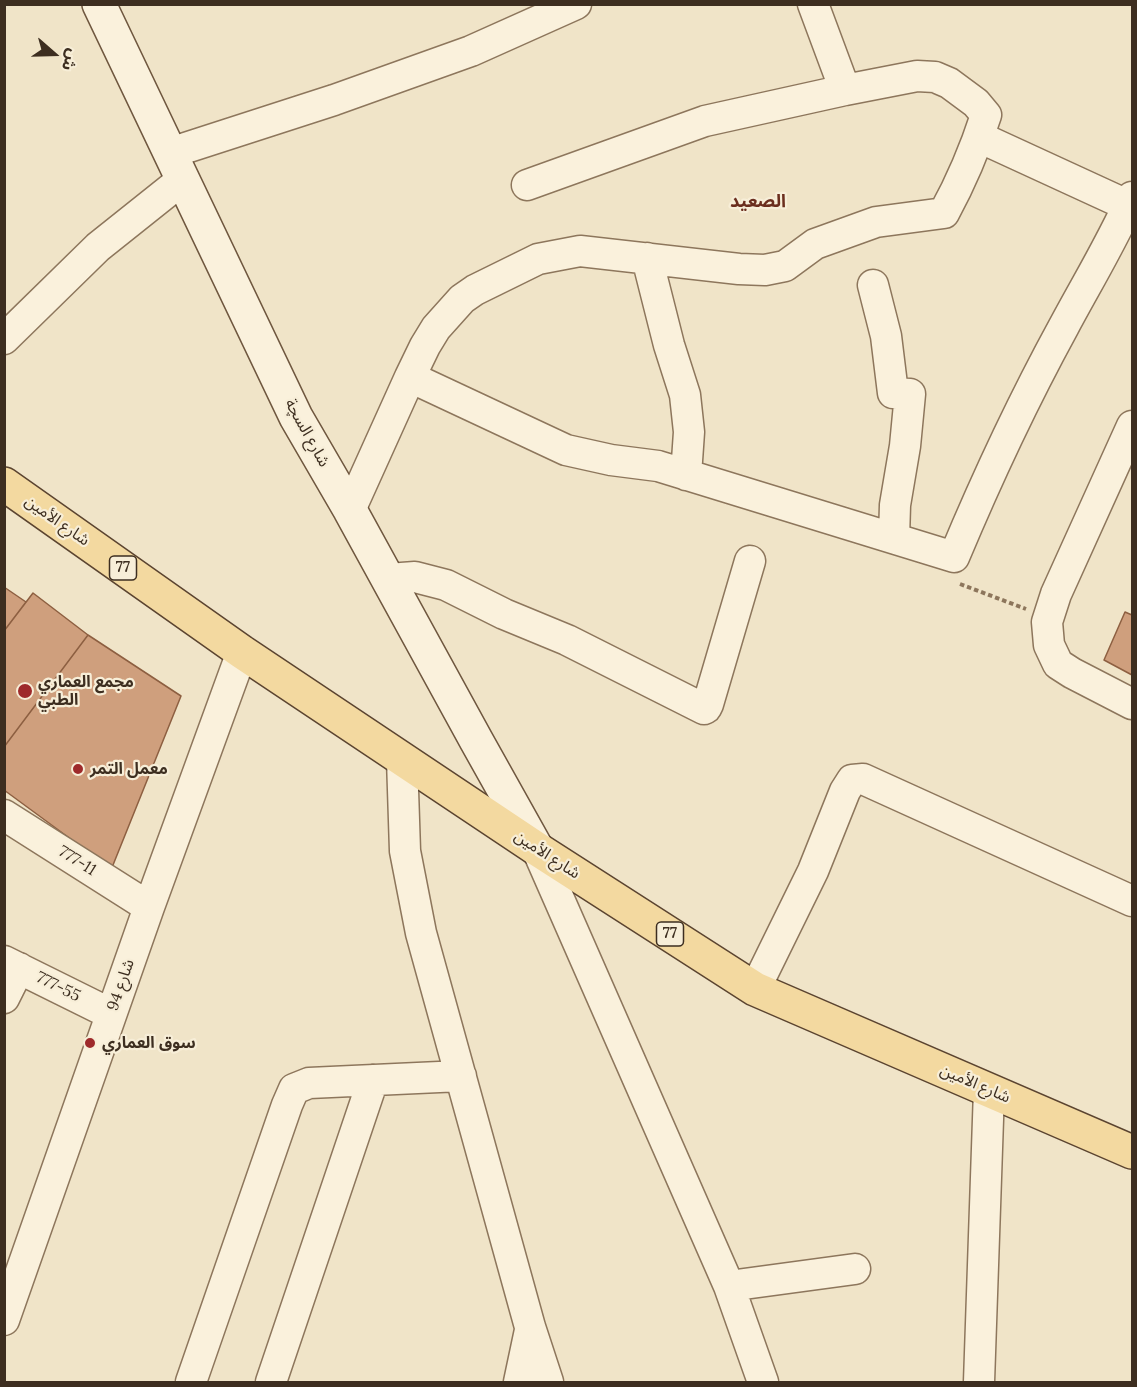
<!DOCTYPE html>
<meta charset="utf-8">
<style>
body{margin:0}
#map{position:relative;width:1137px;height:1387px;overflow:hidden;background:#f0e4c8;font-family:Lora,"Noto Sans Arabic",serif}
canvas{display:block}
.frame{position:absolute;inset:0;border:6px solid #3d2e20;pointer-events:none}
.north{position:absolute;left:24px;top:24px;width:60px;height:60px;-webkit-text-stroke:4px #f7eed8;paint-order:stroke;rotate:110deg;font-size:16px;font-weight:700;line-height:24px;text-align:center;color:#3d2e20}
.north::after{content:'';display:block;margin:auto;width:21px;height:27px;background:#3d2e20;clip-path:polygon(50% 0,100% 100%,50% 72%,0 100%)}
</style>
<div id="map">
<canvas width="1137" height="1387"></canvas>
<div class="frame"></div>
<div class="north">ش</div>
</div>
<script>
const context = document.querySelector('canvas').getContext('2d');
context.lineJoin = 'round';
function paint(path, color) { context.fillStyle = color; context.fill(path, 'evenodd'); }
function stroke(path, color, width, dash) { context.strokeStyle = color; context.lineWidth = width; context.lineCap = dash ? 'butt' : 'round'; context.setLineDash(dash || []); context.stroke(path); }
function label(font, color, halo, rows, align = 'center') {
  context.font = font + ' Lora,"Noto Sans Arabic",serif'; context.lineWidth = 4.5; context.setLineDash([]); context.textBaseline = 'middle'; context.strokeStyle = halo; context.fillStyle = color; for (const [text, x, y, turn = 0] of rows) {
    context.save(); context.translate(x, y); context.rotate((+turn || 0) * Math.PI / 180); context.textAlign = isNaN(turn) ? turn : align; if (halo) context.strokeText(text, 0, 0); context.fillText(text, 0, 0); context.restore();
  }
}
const building = new Path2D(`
 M4,587l22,15 -22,29z
 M33,593l55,42 -84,112v-116z
 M1125,612l7,3v60l-28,-15z
 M88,635l93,61 -68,169 -3,1 -4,-1 -102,-75v-43z`);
const path = new Path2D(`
 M960,584l66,25`);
const street = new Path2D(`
 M813,4l32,86
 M979,137l150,69
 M170,153l164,-53 137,-49 105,-47
 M647,258l22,87 16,50 4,37 -3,43
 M873,285l13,51 7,57 17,1 -5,52 -10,59 -1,33
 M4,339l94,-92 84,-67
 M410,377l156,73 45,10 47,6 296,91c33,-79 69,-156 110,-231 23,-43 48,-84 68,-129
 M1132,426l-76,168 -9,28 2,23 9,19 14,9 60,31
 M350,510l60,-133 15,-31 11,-18 26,-29 13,-9 63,-31 42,-8 159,18 26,1 20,-4 30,-22 61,-22 68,-9c17,-31 31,-64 42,-98l-10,-12 -27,-20 -14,-6 -18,-1 -72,14 -140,31 -178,64
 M388,579l27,-2 31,8 58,29 63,26 137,69 2,-1 2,-4 42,-143
 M402,759l3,92 16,82 109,394 18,55
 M4,815l145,92
 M537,849l192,437 34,96
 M4,961l107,53
 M755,989l58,-118 32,-80 7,-11 11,-1 269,122
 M4,998l15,-30
 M729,1286l126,-17
 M4,1320l145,-413 93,-255
 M191,1382l96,-277 7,-16 15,-6 152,-7
 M271,1382l102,-302
 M519,1382l11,-52
 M979,1382l10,-292`);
const secondary = new Path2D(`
 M99,4l197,413 54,93 126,230 61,109`);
const primary = new Path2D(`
 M4,484l238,168 295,197 218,140 377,163`);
const markers = [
 [25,691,8,"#9e2a2b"],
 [78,769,6,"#9e2a2b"],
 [90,1043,6,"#9e2a2b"]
];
const shields = [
 [123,568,27],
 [670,934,27]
];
const shieldNames = [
 ["77",123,568],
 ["77",670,934]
];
const streetNames = [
 ["شارع السچة",307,433,61],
 ["شارع الأمين",57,521,35],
 ["شارع الأمين",547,855,33],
 ["777-11",77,861,32],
 ["شارع 94",121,985,-71],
 ["777-55",58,987,27],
 ["شارع الأمين",975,1084,23]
];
const poiNames = [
 ["مجمع العماري",38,682],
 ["الطبي",38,700],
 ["معمل التمر",90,769],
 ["سوق العماري",102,1043]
];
const neighbourhoodNames = [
 ["الصعيد",758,202]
];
paint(building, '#cf9f7d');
stroke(building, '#8d5f41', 1.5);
stroke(street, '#8d765c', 33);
stroke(secondary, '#6f573f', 36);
stroke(primary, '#5b4430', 36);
stroke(path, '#8d765c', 4, [4.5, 3]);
stroke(street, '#faf1dc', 30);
stroke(secondary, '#faf1dc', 33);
stroke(primary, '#f3d9a0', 33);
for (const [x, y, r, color] of markers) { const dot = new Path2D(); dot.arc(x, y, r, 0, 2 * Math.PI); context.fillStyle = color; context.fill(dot); stroke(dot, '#f7eed8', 2); }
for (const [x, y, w] of shields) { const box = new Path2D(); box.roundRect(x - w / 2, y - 12, w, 24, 4.5); context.fillStyle = '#f7eed8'; context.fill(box); stroke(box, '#3d2e20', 1.5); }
label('bold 15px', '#3d2e20', null, shieldNames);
label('16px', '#3d2e20', '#f7eed8', streetNames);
label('bold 16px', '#3d2e20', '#f7eed8', poiNames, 'left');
label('bold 18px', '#6b2e1e', '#f7eed8', neighbourhoodNames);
</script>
